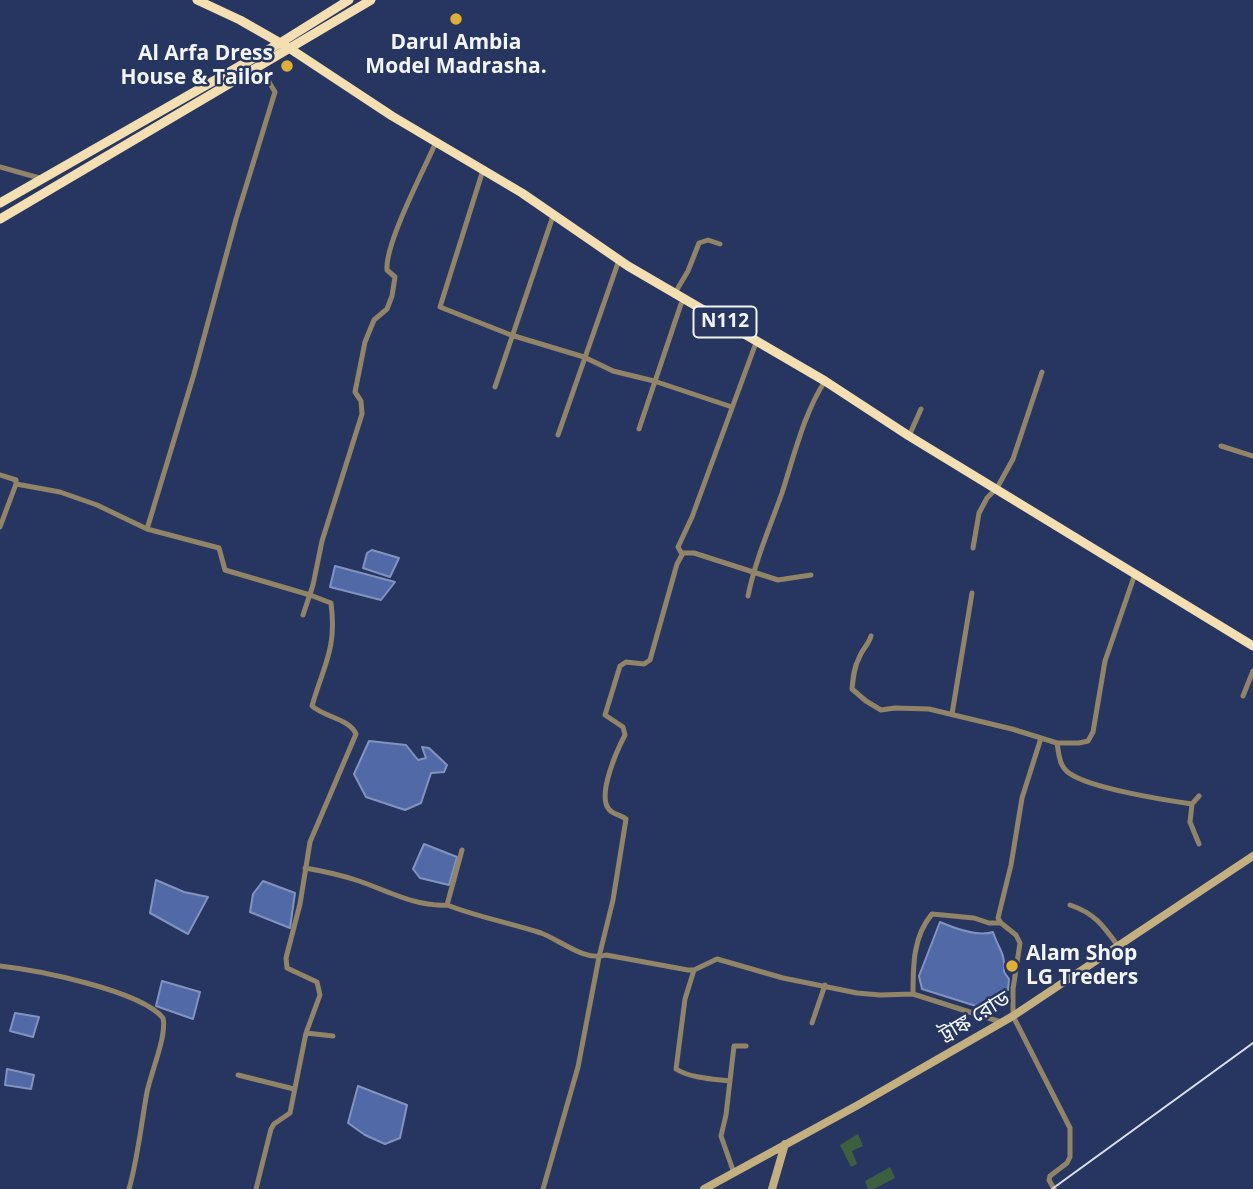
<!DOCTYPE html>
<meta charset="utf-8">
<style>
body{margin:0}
canvas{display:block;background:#273660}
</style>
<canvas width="1253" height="1189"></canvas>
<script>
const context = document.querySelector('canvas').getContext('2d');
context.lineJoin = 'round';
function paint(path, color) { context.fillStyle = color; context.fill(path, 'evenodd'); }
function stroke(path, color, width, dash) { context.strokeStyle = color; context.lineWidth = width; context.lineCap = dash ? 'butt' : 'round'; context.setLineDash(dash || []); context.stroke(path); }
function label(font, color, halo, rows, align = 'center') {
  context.font = font + ' "Open Sans","Noto Sans Bengali",sans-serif'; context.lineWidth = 5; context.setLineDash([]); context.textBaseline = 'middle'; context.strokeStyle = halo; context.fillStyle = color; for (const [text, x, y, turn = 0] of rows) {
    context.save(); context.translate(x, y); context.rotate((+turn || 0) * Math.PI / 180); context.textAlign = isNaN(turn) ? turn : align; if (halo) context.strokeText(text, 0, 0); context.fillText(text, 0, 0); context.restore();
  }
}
const green = new Path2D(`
 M858,1134l5,12 -11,5 5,13 -6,3 -11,-22z
 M890,1167l5,11 -21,11h-6l-3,-8z`);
const water = new Path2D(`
 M372,550l27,8 -9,19 -27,-9 4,-15z
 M335,566l60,16 -14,18 -51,-13z
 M369,741l37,4 12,15 8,-2 -4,-11 7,1 18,17 -3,7 -13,1 -10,30 -16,7 -39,-13 -12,-23z
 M424,844l33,13 -8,28 -29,-7 -7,-9z
 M156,880l28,12 24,5 -20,37 -38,-21z
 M263,881l32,12 -5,35 -40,-16 3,-18z
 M940,922c14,6 38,15 53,10 5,17 13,21 11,40l5,7 -1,11 -18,11 -14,5 -54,-17 -3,-13z
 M162,981l38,11 -7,27 -37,-13z
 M15,1013l24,4 -6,20 -23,-6z
 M7,1069l27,6 -3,14 -26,-4z
 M358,1086l49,19 -7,33 -15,6 -20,-9 -17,-12z`);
const minor = new Path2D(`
 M0,167l43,12
 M483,170l-43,137 71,28 73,22 29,14 41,10 78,26
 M675,293l13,-22 11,-28 9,-3 12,4
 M495,387l58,-171
 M639,429l42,-125 3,-4
 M558,435l61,-175
 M909,436l12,-27
 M1221,446l32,10
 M0,475l16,5v4l-16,43
 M16,484l44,8 37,13 50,24 72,19 6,22 85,25 21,8c6,46 -7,61 -19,103 12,11 38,13 44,28l-46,108 -10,62 -14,54 1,10 30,14 3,13 -14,38 -16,80 -16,11 -3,5 -15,60
 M147,529l47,-155 42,-155 39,-127 -6,-10 -20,-11
 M973,548l6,-35 8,-15 10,-10 16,-29 29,-87
 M682,554l-4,-7 14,-30 65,-177
 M748,596c7,-35 22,-69 34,-103 12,-37 22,-80 43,-112
 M303,615l10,-30 9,-44 40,-127 -1,-13 -6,-9 10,-50 9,-22 13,-11 5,-13 3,-19 -8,-7c-2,-27 37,-100 49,-128
 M871,636c-3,10 -9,13 -12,22 -5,9 -6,20 -7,31l14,12 15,9 14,-2 34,1 83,20 45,14h22l9,-2 5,-9 12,-71 30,-87
 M1243,696l10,-25
 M952,714l20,-121
 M1041,738l-19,60 -11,67 -13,53 3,5 15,12 4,8 -7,46v27l57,112v29l-3,6 -17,13 -1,4 5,9
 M1057,743c2,11 2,23 12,30 20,15 95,27 123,31l7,-8
 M1192,804l-2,18 9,22
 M305,868c18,3 36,7 54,13 29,10 57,26 88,24 31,12 63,18 94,28 19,7 44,29 65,22l82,15h6l23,-11 66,19 74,15 23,2 33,-1 88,28
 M447,905l15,-55
 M1070,905c24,8 33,20 48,41
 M0,966c36,4 140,24 163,52 4,18 -12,54 -16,74 -6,33 -9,65 -18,97
 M694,970l-9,29 -9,70c14,9 37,10 53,12
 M913,994c0,-28 0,-58 19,-80l42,4 15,5h12
 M812,1023l13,-38
 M306,1033l27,3
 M238,1075l56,14
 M734,1173l-13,-37 5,-21 8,-69h12
 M543,1189l35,-122 21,-110 14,-57 13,-81c-6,-5 -14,-4 -18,-11 -10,-15 9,-58 17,-73l-2,-8 -18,-12 15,-49 6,-4 18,2 6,-4 27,-96 6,-11h11l84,27 33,-5`);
const secondary = new Path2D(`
 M704,1189l154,-84 155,-89 240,-160
 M772,1189l13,-45`);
const trunk = new Path2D(`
 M197,0l43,20 49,28 103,68 130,77 106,73 197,115 84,55 344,210
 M0,203l280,-160 69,-43
 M0,219l371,-219`);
const rail = new Path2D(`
 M1052,1189l201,-146`);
const markers = [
 [456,19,7,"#dfb034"],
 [287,66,7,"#dfb034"],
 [1012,966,7,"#dfb034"]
];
const shields = [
 [725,322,63]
];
const shieldNames = [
 ["N112",725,322]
];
const poiNames = [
 ["Darul Ambia",456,43],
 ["Model Madrasha.",456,67],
 ["Al Arfa Dress",273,54,"right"],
 ["House & Tailor",273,78,"right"],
 ["Alam Shop",1026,954,"left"],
 ["LG Treders",1026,978,"left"]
];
const streetNames = [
 ["ট্রাঙ্ক রোড",975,1017,-31]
];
paint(green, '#3d5f40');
paint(water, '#5169a6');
stroke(water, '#8293bf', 2);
stroke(minor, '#928467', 5);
stroke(secondary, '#c4af7f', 8);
stroke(trunk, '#f4dfb2', 9);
stroke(rail, '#dadee7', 2);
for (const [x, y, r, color] of markers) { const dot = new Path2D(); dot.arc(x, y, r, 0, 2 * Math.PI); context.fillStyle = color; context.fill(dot); stroke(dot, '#273660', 2.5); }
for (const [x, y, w] of shields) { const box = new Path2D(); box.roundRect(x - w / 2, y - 15.5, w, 31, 5); context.fillStyle = '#273660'; context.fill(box); stroke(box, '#f3f5fa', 2); }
label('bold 19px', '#f3f5fa', null, shieldNames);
label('bold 21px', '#f3f5fa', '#273660', poiNames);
label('21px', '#f3f5fa', '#273660', streetNames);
</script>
